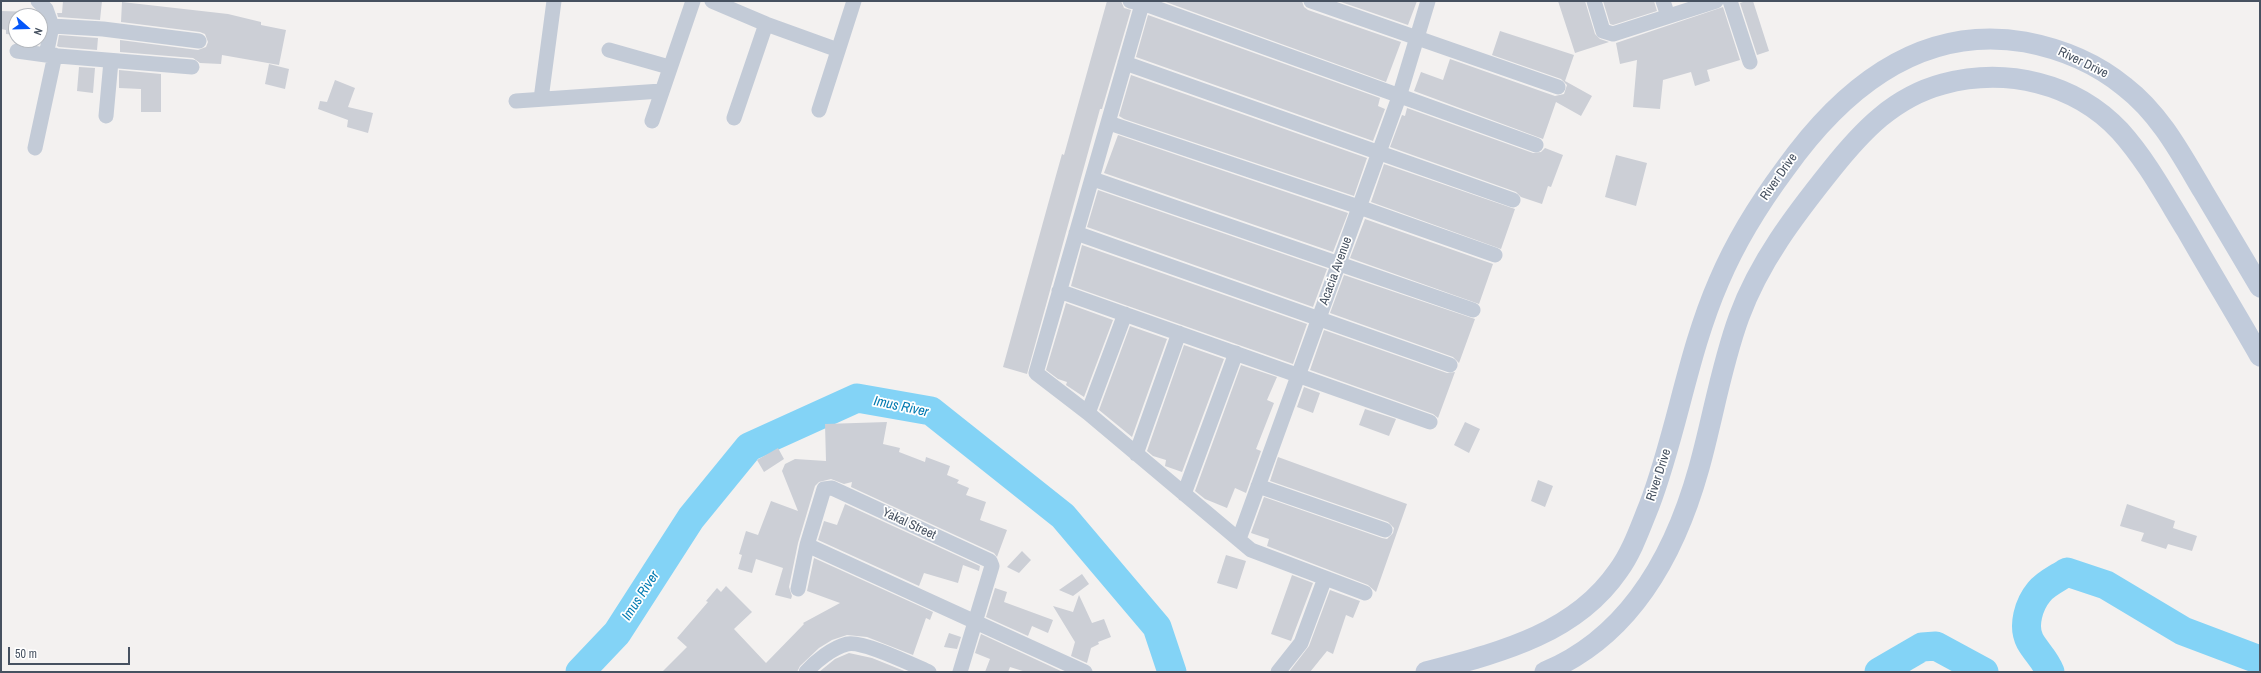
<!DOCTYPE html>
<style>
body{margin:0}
#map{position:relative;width:2261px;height:673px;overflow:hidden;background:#f3f1f0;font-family:"Archivo Narrow",sans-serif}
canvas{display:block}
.frame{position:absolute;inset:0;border:2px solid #465160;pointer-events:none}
.north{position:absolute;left:8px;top:8px;width:40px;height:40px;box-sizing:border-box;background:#fff;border:1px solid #b5b9bf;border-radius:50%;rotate:110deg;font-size:11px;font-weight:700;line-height:16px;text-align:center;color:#465160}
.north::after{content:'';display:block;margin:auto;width:14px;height:18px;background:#0456f9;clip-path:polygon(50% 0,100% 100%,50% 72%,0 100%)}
.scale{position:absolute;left:8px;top:647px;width:122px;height:18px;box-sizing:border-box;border:2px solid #465160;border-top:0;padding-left:5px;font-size:12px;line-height:14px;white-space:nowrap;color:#465160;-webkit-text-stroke:3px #fff;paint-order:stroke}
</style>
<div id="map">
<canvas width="2261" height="673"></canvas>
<div class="frame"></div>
<div class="north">N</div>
<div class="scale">50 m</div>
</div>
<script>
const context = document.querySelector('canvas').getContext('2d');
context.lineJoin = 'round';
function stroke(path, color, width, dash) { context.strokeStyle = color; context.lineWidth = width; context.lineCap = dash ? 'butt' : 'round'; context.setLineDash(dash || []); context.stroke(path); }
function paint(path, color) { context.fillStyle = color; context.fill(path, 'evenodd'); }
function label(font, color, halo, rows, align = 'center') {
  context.font = font + ' "Archivo Narrow",sans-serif'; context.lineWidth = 3.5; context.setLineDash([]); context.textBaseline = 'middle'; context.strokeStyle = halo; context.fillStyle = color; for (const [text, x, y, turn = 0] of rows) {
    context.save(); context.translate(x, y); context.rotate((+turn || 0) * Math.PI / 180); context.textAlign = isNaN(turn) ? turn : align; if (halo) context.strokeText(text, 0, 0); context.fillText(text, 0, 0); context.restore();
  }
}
const river = new Path2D(`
 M580,672l37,-39 74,-115 58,-71 108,-49 74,13 132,105 94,111 15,45
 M1879,672l43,-25 14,-1 48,26
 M2050,672c-5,-13 -14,-20 -20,-31 -8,-15 -1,-37 9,-49 6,-8 19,-14 28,-20l39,13 77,46 77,29`);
const building = new Path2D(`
 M63,1h39l-2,19 -42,-3 -1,-4h5z
 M1107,1h14l3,7 7,2 -29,99h-2l-73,265 -24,-7 52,-188 7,-25 2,1z
 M1163,1h139l2,6 4,3 93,32 -15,40z
 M1338,1h79l-9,24z
 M1558,1h27l10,33 5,5 9,3 -34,11z
 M1603,1h51l3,10 -44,14 -3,-1z
 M1746,1h7l16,50 -12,4 -17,-52z
 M122,2l106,12 33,8v3l25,5 -7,35 -57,-10 -1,9 -21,-1 -7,-5 -73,-6v-12l78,10 8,-3 2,-5 -3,-8 -5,-2 -79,-10z
 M1723,7l17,53 -33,10 3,11 -15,5 -4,-14 -28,8 -3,29 -27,-2 4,-47 -17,4 -4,-21z
 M1,11l35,1 3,4h-23v19l-10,-1v-4l-5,-1z
 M1148,15l232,83 -2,8 7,3 -12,32 -237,-84z
 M1500,31l74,24 -9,26 27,15 -11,20 -25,-14 -13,37 -129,-48 7,-19 22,8 7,-21 105,37 9,-2 3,-9 -6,-6 -69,-24z
 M59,35l39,3 -1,12 -38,-3 -2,-1z
 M269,64l20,5 -4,20 -20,-5z
 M79,67l16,1 -2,25 -16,-2z
 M119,70l42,4v38h-20v-23l-22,-1z
 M1131,75l236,83 -13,38 -230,-77 -5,-3z
 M335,80l20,8 -7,19 25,6 -5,20 -21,-6 1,-7 -30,-11 2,-8 7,1z
 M1407,108l126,45 8,-1 4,-4 18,7 -12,32 -3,-1 -6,18 -21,-7 -5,-5 -126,-45 12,-32 3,1z
 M1118,135l230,78 -15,39 -229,-79z
 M1616,155l31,8 -11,43 -31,-9z
 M1384,164l131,45 -14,40 -130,-47z
 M1098,190l229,79 -14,38 -226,-80z
 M1365,219l128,45 -14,40 -129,-46z
 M1082,245l225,79 -14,40 -222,-78z
 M1344,275l131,44 -16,44 -6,-6 -123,-44z
 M1066,303l47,17 -29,77 -18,-12 1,-3 -9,-3 -12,-9z
 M1130,326l37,13 -35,98 -33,-27z
 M1324,330l123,43 8,-1 -17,46 -5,-4 -123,-44z
 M1184,345l40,14 -42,113 -17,-6 1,-6 -13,-4 -6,-5z
 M1241,365l36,12 -10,23 7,3 -18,46 5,2 -15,42 -11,-5 -8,20 -22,-9 -10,-8z
 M1304,387l16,6 -7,20 -16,-6z
 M1365,409l31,10 -7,17 -30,-11z
 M887,422l-4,22 17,4 -1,4 26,10 1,-5 24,9 -3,9 12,5 -2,3 12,5 -3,7 20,7 -6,18 27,10 -10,27 -3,-4 -143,-66 1,-5 -8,2 -13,-5 -12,3 -4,4 -17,57 -9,44 3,9 -1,3 -16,-4 8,-27 -27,-9 -4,14 -14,-4 4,-14 -3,-1 7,-23 12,4 13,-34 27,10 -16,-40 3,-7 10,-5 31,2 -1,-37z
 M1465,422l15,7 -11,24 -15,-8z
 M778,448l6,11 -20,13 -7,-12z
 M1278,457l129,47 -31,88 -8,-7 -101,-39 2,-7 -18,-6 13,-36 118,41 5,1 6,-6 1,-5 -6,-6 -118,-41z
 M1538,480l15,6 -8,21 -14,-6z
 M845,504l135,62 -1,5 -16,-6 -5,18 -34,-10 -5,13 -101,-46 6,-19 13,4z
 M2127,504l48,17 -2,7 24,8 -5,15 -24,-7 -2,5 -25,-8 3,-8 -24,-7z
 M1022,551l9,9 -12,13 -12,-6z
 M1226,555l20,6 -9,28 -20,-6z
 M814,558l119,54 -3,8 -4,-2 -13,37 -46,-18 -20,-2 -15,5 -13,8 -19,18 -3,6h-135l25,-25 -10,-9 31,-36 -2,-1 11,-13 4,4 5,-6 26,26 -18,17 32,34 38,-39 -1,-1 37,-20 -33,-12z
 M1082,574l7,10 -16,12 -14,-6z
 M1292,575l21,8 -22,58 -20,-7z
 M995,588l12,4 -3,10 49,18 -5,13 -16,-7 -4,10 -42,-19z
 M1330,590l30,11 -7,17 -7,-3 -13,39 -6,-3 -17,21h-21l20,-26z
 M1079,595l13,28 12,-4 7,18 -13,5 1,2 -8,4 -4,15 -16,-7 4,-14 -22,-36 20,6z
 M949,633l12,4 -4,12 -13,-2z
 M981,634l82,38h-37l-16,-5 -2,5h-23l5,-13 -15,-6z
 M849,653l23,5 35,14h-88l16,-13z`);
const street = new Path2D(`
 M38,1l8,8 6,17 51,3 96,12
 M712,1l54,23 72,26
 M1130,1l12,2 394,142
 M1143,1l-107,372 52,40 163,137 114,43
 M1311,1l247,86
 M1594,1l9,30 10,3 103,-33
 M1663,1l5,15
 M1730,1l20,61
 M52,26l-6,29 146,12
 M609,50l60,17
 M17,51l29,4
 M1125,63l388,137
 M541,99l13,-98
 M516,101l145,-10
 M819,110l35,-109
 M106,116l5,-55
 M734,118l32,-94
 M652,121l41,-120
 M1109,123l250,84 136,48
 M35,148l20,-93
 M1093,179l380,131
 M1076,233l374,132
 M1059,291l371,131
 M1088,413l37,-99
 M1136,454l43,-121
 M1258,486l127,44
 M1184,494l52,-141
 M1239,539l160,-442 29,-96
 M807,545l278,127
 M798,589l9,-44 17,-56 8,-1 158,73 2,5 -32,106
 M806,672c10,-11 26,-24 41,-28 15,-4 66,21 82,28
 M1278,672l23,-29 24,-65`);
const secondary = new Path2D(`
 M1426,672c71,-19 148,-37 192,-101 14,-19 22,-43 31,-65 28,-73 38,-152 70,-225 17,-40 40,-77 66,-112 57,-80 135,-145 240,-127 37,7 71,21 100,45 35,27 56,67 78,104 19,32 38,64 57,96
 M1545,672c86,-36 130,-118 154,-204 14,-50 22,-102 40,-151 20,-55 56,-102 92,-147 31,-39 63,-73 112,-86 63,-17 132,-1 177,47 27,30 46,66 67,100 24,42 49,83 73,125`);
const streetNames = [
 ["River Drive",2083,63,26],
 ["River Drive",1779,177,-55],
 ["Acacia Avenue",1336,271,-70],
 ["River Drive",1659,475,-72],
 ["Yakal Street",909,524,25]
];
const waterNames = [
 ["Imus River",901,407,12],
 ["Imus River",641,596,-57]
];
stroke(river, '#83d3f6', 29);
paint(building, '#cccfd6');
stroke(street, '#c3cbd7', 15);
stroke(secondary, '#c1cbdb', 21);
label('13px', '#465160', '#fff', streetNames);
label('italic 14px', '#017ab1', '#fff', waterNames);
</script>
